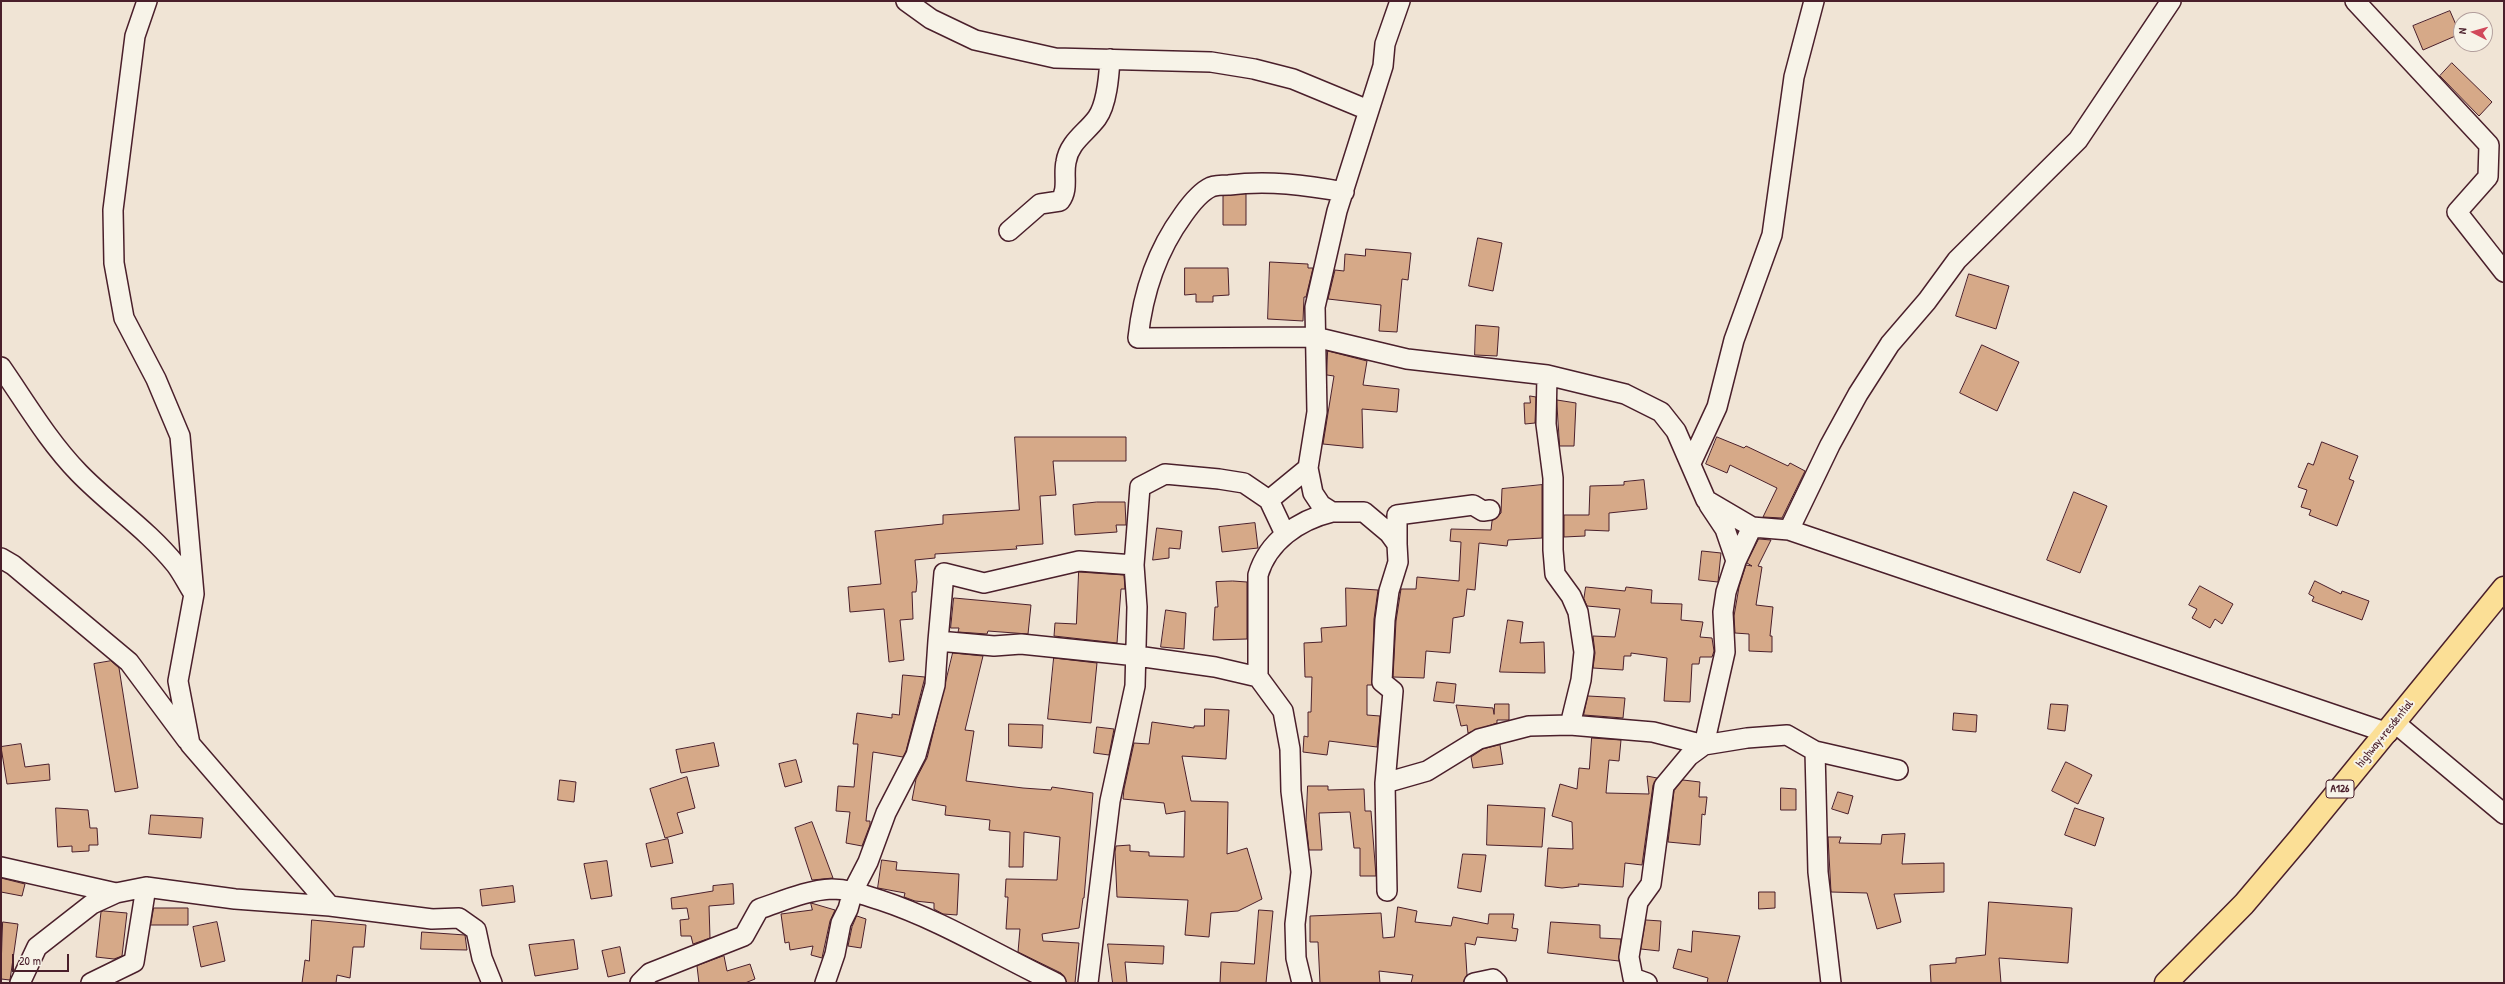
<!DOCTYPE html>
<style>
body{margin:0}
#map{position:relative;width:2505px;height:984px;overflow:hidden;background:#f0e4d5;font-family:"Patrick Hand",sans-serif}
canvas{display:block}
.frame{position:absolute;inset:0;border:2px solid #4a1f2b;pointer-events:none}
.north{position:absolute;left:2453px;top:12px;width:40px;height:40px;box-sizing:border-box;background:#f7f3e8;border:1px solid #b29e9c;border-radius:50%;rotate:276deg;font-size:11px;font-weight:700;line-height:16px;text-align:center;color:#4a1f2b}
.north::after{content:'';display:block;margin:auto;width:14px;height:18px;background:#d1495b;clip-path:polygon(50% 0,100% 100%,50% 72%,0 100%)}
.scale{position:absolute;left:12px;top:954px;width:57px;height:18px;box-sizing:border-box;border:2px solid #4a1f2b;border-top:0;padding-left:5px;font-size:12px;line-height:14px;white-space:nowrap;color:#4a1f2b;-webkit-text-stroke:3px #f7f3e8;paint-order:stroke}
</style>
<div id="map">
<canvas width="2505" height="984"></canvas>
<div class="frame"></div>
<div class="north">N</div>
<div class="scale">20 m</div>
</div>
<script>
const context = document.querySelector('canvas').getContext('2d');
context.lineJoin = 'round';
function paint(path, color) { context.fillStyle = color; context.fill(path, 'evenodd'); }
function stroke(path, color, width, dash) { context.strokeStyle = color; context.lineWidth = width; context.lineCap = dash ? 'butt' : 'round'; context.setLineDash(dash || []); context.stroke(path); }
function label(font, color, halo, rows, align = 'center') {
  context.font = font + ' "Patrick Hand",sans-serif'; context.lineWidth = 4; context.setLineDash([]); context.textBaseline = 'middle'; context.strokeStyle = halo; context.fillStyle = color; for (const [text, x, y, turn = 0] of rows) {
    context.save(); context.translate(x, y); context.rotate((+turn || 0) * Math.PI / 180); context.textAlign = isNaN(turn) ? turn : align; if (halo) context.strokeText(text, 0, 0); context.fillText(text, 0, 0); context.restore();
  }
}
const building = new Path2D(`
 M2450,11l10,23 -37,16 -10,-24z
 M2452,63l40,39 -13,14 -39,-40z
 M1246,194v31h-23v-29z
 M1478,238l24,5 -9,48 -24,-5z
 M1366,249l45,4 -3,27 -6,-1 -5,53 -18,-1 2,-26 -53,-6 7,-29 9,1 1,-17 20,2z
 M1270,262l38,2v4h5l-7,29h-2l-1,24 -35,-2z
 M1185,268h43l1,27 -16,1v6h-17v-8l-11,1z
 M1969,274l40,12 -13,43 -40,-13z
 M1476,325l23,2 -2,29 -22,-1z
 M1982,345l37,17 -22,49 -37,-18z
 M1328,351l39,10 -4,24 36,4 -2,23 -35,-3 1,39 -40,-4 11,-68 -7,-1z
 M1530,396l6,1 -1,26 -10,1 -1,-21h6z
 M1557,400l19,3 -2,43h-14z
 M1015,437h111v24h-73l3,34 -16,1 3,48 -27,2 1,3 -82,5v4l-20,2 2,22 -1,10h-4l1,27 -13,1 4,40 -15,2 -5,-53 -34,3 -2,-25 33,-3 -6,-53 68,-7v-9l76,-5z
 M1717,437l27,11 2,-2 42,20 2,-3 15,8 -23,47 -19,-1 14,-29 -47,-23 -3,8 -21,-9z
 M2322,442l36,14 -9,23 5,2 -17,45 -28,-11 2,-5 -10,-3 6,-17 -9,-3 10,-24 5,2z
 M1644,480l3,29 -38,4v18l-24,-1v6l-21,1v-22h25l1,-29 34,-1v-3z
 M1542,485v53l-34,2 -1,6 -28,-3 -4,47 -8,-1 -3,27 -11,2 -3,35 -24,-2 -2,27 -31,-1 3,-56 5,-32h15l1,-12 42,4 2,-39 -11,-1 1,-12 40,1 1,-9 9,-8 1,-24z
 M2074,492l33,14 -27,67 -33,-13z
 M1097,502h28l1,23h-10l1,7 -42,3 -2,-30z
 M1255,523l3,25 -36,4 -3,-25z
 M1157,528l25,3 -2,18 -11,-1v10l-16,2z
 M1759,539l12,1 -13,26 4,1 -6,38 17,2 -3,29h2v16l-23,-1v-17l-14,-1 -1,-17 5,-29 7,-22 6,1 -5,-3z
 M1702,551l19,2 -3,29 -19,-2z
 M1079,572l45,3 1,14h-4l-4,54 -63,-7 1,-13 21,1z
 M1233,581l14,1v57l-34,1 2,-33h3l-2,-25z
 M2315,581l26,13 1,-3 27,10 -7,19 -50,-19 2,-4 -5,-3z
 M2200,586l33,18 -11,20 -7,-5 -5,9 -18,-10 5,-9 -8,-4z
 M1586,587l39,4 1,-4 26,3 -1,13 31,1 -1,16 22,2 -3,15 12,1 2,13 -2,6h-12l-1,7h-7l-2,38 -26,-1 3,-43 -36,-5v3h-7l-1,14 -30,-2 2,-15 -2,-17 22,1 5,-28 -33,-3 -3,-7z
 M1346,588l32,2 -4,29 -2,66h-5v30l13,1 -3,31 -48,-6 -2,14 -24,-3 1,-16 4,1v-25h3l1,-35h-7l-1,-34 18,-1 -1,-14 25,-2z
 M954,598l77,7 -3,29 -40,-3 -1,3 -29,-2 1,-4h-8z
 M1166,610l20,3 -2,36 -23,-2z
 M1508,620l15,2 -3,21 24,-1 1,31 -45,-1z
 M953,653l30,3 -18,74 9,1 -8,50 57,7 28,2 1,-3 41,6 -9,105h-1l-4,30 -37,6 1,7 36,2 -4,40h-8l-6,-10 -43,-21 2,-23h-14l2,-32h-3l1,-18 51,1 3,-43 -36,-5 -1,35h-14l1,-35 -21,-2 1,-10 -45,-5 1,-9 -34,-6 4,-21 11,-21z
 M1054,658l43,5 -6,60 -43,-4z
 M111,661l8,7 19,120 -23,4 -21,-128z
 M903,675l22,2 -19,74 -3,6 -30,-5 -7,69h4v4l-8,21 -16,-3 4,-31 -14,-1 2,-25 16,1 4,-43h-5l4,-31 35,5v-4l7,1z
 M1437,682l19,2 -2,19 -20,-2z
 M1588,696l37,2 -2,20 -39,-3z
 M1495,704h14v16h-12v3l-29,10 -1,-8 -6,1 -5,-21 37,3 1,6z
 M2051,704l17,1 -3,26 -17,-2z
 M1205,709l24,1 -3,49 -44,-3 9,45 37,1 -1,52 20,-6 15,51 -24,12 -27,2 -2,24 -24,-2 3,-35 -71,-3 -2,-45 1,-6 14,-1v6l19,1v4l35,1 1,-46 -19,3 -2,-11 -41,-4 1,-10 10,-46 15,1 3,-22 42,6v-2h10z
 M1954,713l23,2 -1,17 -23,-2z
 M1009,724l34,1 -1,23 -33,-2z
 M1097,727l17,2 -5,26 -15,-2z
 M1592,738l29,2 -2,21 -10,-1 -3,33 43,1 -2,-18 10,2 -4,7 -11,80 -17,-2 -2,24 -45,-3 1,2 -17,2 -17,-2 3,-38 25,1 -1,-27 -20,-6 8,-32 17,5 2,-21 10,1z
 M714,743l5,23 -38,7 -5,-23z
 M21,744l4,23 24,-3 1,16 -43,4 -6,-37z
 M1500,745l3,19 -30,4 -2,-11 12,-8z
 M796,760l6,22 -17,5 -6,-23z
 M2066,762l26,13 -14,29 -26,-13z
 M687,777l8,31 -18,5 6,20 -18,5 -15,-49z
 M560,780l16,2 -2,20 -16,-2z
 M1683,780l17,2 -1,15h8l-2,18 -3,-1 -2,31 -32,-3 6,-51z
 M1308,786h20v4l36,-1 1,22h6l5,65h-16v-28h-6l-4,-36 -31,1 3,37h-13l-3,-27z
 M1781,788l15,1v21h-15z
 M1838,792l15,4 -5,18 -16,-5z
 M1488,805l57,3 -3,39 -55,-2z
 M56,808l32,2 2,18h7l1,17h-9v6l-17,1v-6l-14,1z
 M2075,808l29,10 -9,28 -30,-11z
 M151,815l52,3 -2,20 -52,-4z
 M812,822l21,56 -21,2 -17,-52z
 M1905,834l-3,30 42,-1v29l-50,2 7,28 -24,7 -10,-36 -36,-1 -3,-55h13l-2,6 42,1 1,-9z
 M668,839l5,24 -22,4 -5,-23z
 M1463,854l23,1 -5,37 -23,-4z
 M882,860l15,2 -1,8 63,4 -2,41 -14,-1 -9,-5v-6l-19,-2 -11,-4 1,-4 -27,-5z
 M607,861l5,35 -21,3 -7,-35z
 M1,878l24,6 -3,12 -21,-4z
 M733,884l1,20 -25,2 1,32 -17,6 -2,-8h-10l-1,-16 9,-1 -2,-11 -15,1 -1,-11 42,-7v-5z
 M513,886l2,16 -33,4 -2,-16z
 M1759,892h16v16l-16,1z
 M1989,902l83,6 -4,55 -69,-5 2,25h-70l-1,-18 26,-2v-5l29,-3z
 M811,903l24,7 -5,11 -8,37 -11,-3 2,-9 -23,4 -1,-8 -4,1 -4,-29 31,-4z
 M1398,907l19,4 -2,11 36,4 2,-9 35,7 1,-10h25l-2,14 6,1 -2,12 -39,-4 -2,8 -10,-2 2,32 -4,8h-52l2,-8 -34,-4 1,12h-60l-2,-41h-8v-26l71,-3 2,25 11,-1z
 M154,908h34v17h-37z
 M1259,910l14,1 -7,72h-46l1,-21 33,2z
 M104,911l23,2 -5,43 -8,3 -18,-2 5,-45z
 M857,916l9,3 -5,29 -13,-2 4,-19z
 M312,920l54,5 -2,22h-11l-3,31 -13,-3 -1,8h-34l3,-23 4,1z
 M1646,920l15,1 -2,30 -18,-2z
 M3,922l15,2 -8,56 -9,-1z
 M217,922l8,39 -24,6 -8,-40z
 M1551,922l49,3v13l21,1 -2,22 -71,-8z
 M1693,931l47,5 -13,47h-20l1,-5 -35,-10 5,-19 13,3z
 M422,932l43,3 2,15 -46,-1z
 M574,940l4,29 -43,7 -6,-31z
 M1108,944l56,2 -1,18 -38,-2 2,21h-14z
 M620,947l5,26 -17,4 -6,-26z
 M724,956l3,15 23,-7 5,15 -10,4h-46l-2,-17z`);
const street = new Path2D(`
 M147,1l-12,35 -22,174 1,53 10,55 32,61 24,57 14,158 -16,87 12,63 140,162
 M906,1l25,18 44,21 80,18 156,4 43,7 39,10 75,31
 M2355,1l134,144 -1,32 -31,35 47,60
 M1344,192c-38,-7 -76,-12 -115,-7 -5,0 -13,0 -18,2 -11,5 -21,18 -28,28 -27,37 -40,77 -45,123l177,-1 92,22 140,16 78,19 36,18 15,19 30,69 46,27 -16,34 -10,31 -3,20 2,40 -21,93 -15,11 -25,30 -13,98 -13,18 -9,55 4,21 14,5
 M1009,231l31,-27 20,-3c9,-12 3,-25 6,-39 3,-20 20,-29 31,-44 10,-14 12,-42 13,-59
 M1,367c25,36 47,74 78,106 31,32 69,57 97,92 6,8 11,18 16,26
 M1547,375l-1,49 7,54v72l2,24 16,22 7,16 6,40 -3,28 -11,45
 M1691,463l26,-56 17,-67 38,-105 22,-158 20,-76
 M1269,500l39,-32
 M1709,505l16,24 11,32
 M1752,527l37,3 599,203
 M1789,530l41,-85 28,-51 32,-50 37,-43 30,-41 121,-120 93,-139
 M1397,544v-29l76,-10 10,6 7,-1
 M1,558l12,7 116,97 58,78
 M1134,565l-55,-4 -95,22 -40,-10 -6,68 56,5 27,-2 116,12 78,11 43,10
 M2394,722l110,92
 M1815,751l3,121 13,111
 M1385,783l42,-12 52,-32 50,-13 41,-1 83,7 51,13 43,-7 40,-3 28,16 83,19
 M1,867l115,26 30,-6 89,12 95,7 102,13 27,-1 17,12 6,28 10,25
 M1387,891l-2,-108 8,-92 -11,-9 3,-62 4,-29 9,-29 -1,-18 -8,-11 -25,-21h-32l-11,-7 -8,-12 -5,-25 9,-56 -2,-105 22,-96 46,-145 2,-22 15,-43
 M20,983l17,-36 55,-43 24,-11
 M91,983l43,-21 12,-75
 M640,983l10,-10 94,-37 15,-27c24,-8 48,-19 73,-20 17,0 32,6 48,11 61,20 117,55 176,83
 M825,983l10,-29 6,-31 7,-14 5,-18 15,-29 18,-49 30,-58 19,-70 3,-44
 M1088,983l22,-182 25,-115 2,-79 -3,-42 6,-78 25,-13 54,5 25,4 25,17 16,34
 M1302,983l-6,-25 -1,-34 6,-52 -10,-81 -1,-42 -7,-38 -25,-34v-102c10,-34 41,-55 74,-63
 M1474,983l19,-4 4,4`);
const highway = new Path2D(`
 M2166,983l78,-79 55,-65 205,-251`);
const shields = [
 [2340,789,28]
];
const shieldNames = [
 ["A126",2340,789]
];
const streetNames = [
 ["highway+resdential",2385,734,-51]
];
paint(building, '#d6a988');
stroke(building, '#4a1f2b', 1);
stroke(street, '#4a1f2b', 22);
stroke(highway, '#4a1f2b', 25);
stroke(street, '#f7f3e8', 19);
stroke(highway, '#fbdf96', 22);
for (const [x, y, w] of shields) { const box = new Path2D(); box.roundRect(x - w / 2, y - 9, w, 18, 3); context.fillStyle = '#f7f3e8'; context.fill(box); stroke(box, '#4a1f2b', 1); }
label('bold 11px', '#4a1f2b', null, shieldNames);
label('12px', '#4a1f2b', '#f7f3e8', streetNames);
</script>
